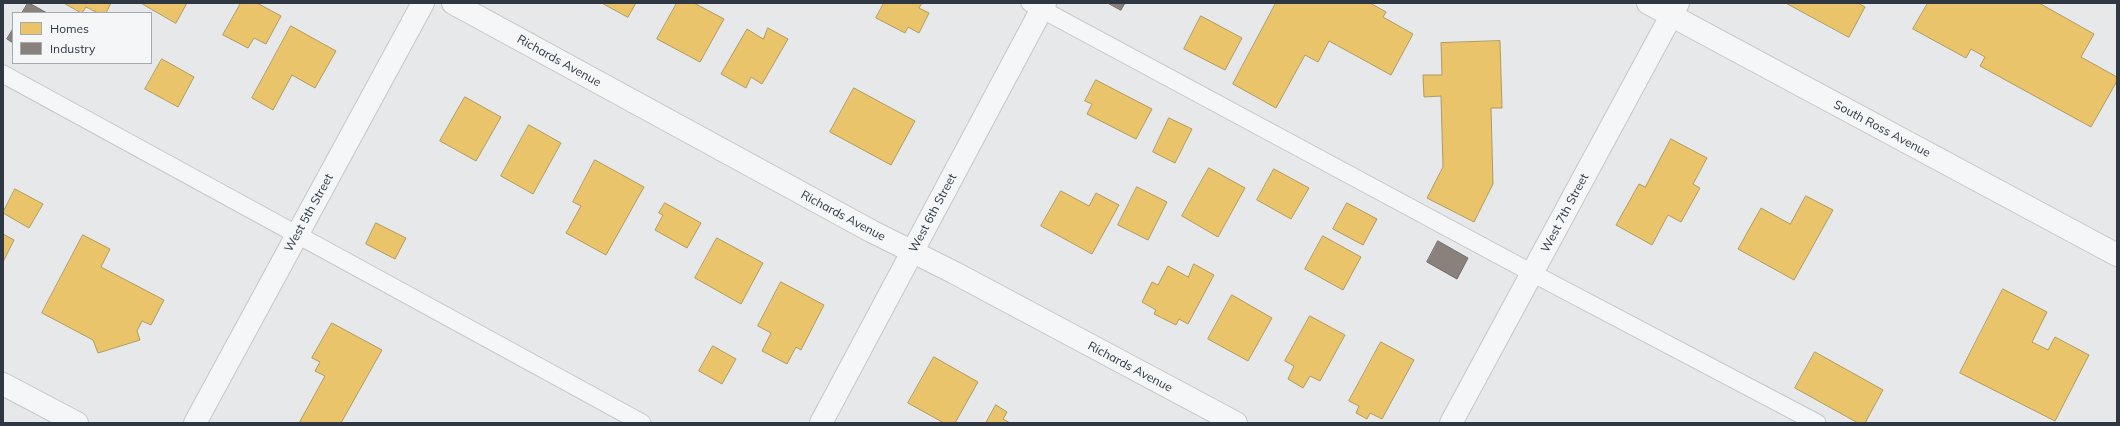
<!DOCTYPE html>
<style>
body{margin:0}
#map{position:relative;width:2120px;height:426px;overflow:hidden;background:#e6e8ea;font-family:Mulish,sans-serif}
canvas{display:block}
.frame{position:absolute;inset:0;border:4px solid #2e3742;pointer-events:none}
.legend{position:absolute;left:12px;top:12px;width:140px;height:52px;box-sizing:border-box;background:#f4f6f8;border:1px solid #a5aaaf;margin:0;padding:5px 7px;list-style:none;font-size:12px;color:#2e3742}
.legend li{display:flex;align-items:center;gap:8px;height:20px}
.legend b{width:20px;border:1px solid #a5aaaf}
</style>
<div id="map">
<canvas width="2120" height="426"></canvas>
<div class="frame"></div>
<ul class="legend">
<li><b style="height:11px;background:#e9c46a"></b>Homes</li>
<li><b style="height:11px;background:#8a817c"></b>Industry</li>
</ul>
</div>
<script>
const context = document.querySelector('canvas').getContext('2d');
context.lineJoin = 'round';
function paint(path, color) { context.fillStyle = color; context.fill(path, 'evenodd'); }
function stroke(path, color, width, dash) { context.strokeStyle = color; context.lineWidth = width; context.lineCap = dash ? 'butt' : 'round'; context.setLineDash(dash || []); context.stroke(path); }
function label(font, color, halo, rows, align = 'center') {
  context.font = font + ' Mulish,sans-serif'; context.lineWidth = 4; context.setLineDash([]); context.textBaseline = 'middle'; context.strokeStyle = halo; context.fillStyle = color; for (const [text, x, y, turn = 0] of rows) {
    context.save(); context.translate(x, y); context.rotate((+turn || 0) * Math.PI / 180); context.textAlign = isNaN(turn) ? turn : align; if (halo) context.strokeText(text, 0, 0); context.fillText(text, 0, 0); context.restore();
  }
}
const homes = new Path2D(`
 M64,3h47l-5,10h-8l-12,-6 -4,6z
 M141,3h46l-11,20z
 M241,3h16l24,13 -15,28 -12,-6 -6,10 -25,-13z
 M602,3h34l-8,14z
 M677,3h17l30,16 -24,43 -43,-23z
 M884,3h38l-3,5 10,5 -10,20 -11,-6 -3,6 -29,-15z
 M1276,3h94l16,9 -3,5 30,17 -22,41 -62,-34 -11,21 -13,-7 -29,53 -43,-24z
 M1786,3h72l7,4 -16,30z
 M1928,3h111l55,31 -13,23 36,20v4l-26,46 -111,-61 5,-9 -14,-8 -5,9 -53,-29z
 M1201,16l41,22 -17,32 -41,-21z
 M291,26l45,25 -21,37 -23,-13 -19,35 -21,-12z
 M768,28l20,11 -26,45 -11,-7 -5,11 -25,-14 26,-45 16,10z
 M1500,41l2,67h-11l2,76 -19,38 -47,-24 16,-31 -2,-71 -17,1 -1,-22h19l-1,-32z
 M162,59l32,18 -16,30 -33,-18z
 M1096,80l56,29 -16,30 -49,-25 5,-10 -7,-3z
 M854,88l61,33 -24,44 -61,-33z
 M465,97l36,20 -25,44 -36,-20z
 M1169,118l23,11 -17,34 -22,-11z
 M529,125l32,18 -28,51 -32,-18z
 M1671,139l36,19 -14,26 7,4 -19,34 -13,-7 -16,30 -36,-20 23,-41 6,3z
 M595,160l49,27 -38,68 -40,-22 15,-27 -8,-4z
 M1209,168l36,20 -27,49 -36,-21z
 M1274,169l35,19 -18,31 -34,-19z
 M1137,187l30,15 -19,38 -30,-15z
 M15,189l28,15 -14,24 -26,-15z
 M1061,191l28,15 7,-13 23,12 -27,49 -51,-28z
 M1806,196l27,14 -39,70 -56,-31 23,-41 29,16z
 M665,203l36,20 -14,25 -32,-18 8,-15 -4,-2z
 M1347,203l30,16 -14,26 -30,-16z
 M376,223l30,15 -11,21 -29,-15z
 M3,234l11,6 -11,22z
 M83,235l27,14 -9,18 63,33 -13,25 -9,-4 -5,10 3,9 -42,13 -5,-13 -51,-27z
 M1323,236l38,21 -18,33 -38,-21z
 M717,238l46,25 -22,41 -46,-26z
 M1194,264l20,11 -26,49 -9,-5 -3,6 -22,-11 2,-4 -14,-8 10,-20 6,3 10,-19 20,11z
 M781,282l43,23 -23,45 -5,-3 -9,17 -25,-13 9,-18 -13,-7z
 M2003,289l44,23 -15,30 16,8 7,-13 34,18 -34,66 -95,-48z
 M1232,295l40,23 -24,43 -40,-22z
 M1310,316l35,19 -25,46 -10,-5 -7,12 -15,-9 6,-13 -9,-5z
 M332,323l50,27 -41,73h-42l26,-47 -10,-5 5,-9 -8,-4z
 M1381,342l33,18 -32,59 -12,-6 -3,6 -11,-6 3,-7 -10,-5z
 M713,346l23,13 -14,25 -23,-13z
 M1815,352l68,38 -18,33h-7l-63,-35z
 M934,357l44,25 -23,41h-11l-36,-20z
 M996,405l11,7 -4,7 7,4h-24z`);
const industry = new Path2D(`
 M28,3h1l18,10h-25z
 M1108,3h17l-4,7z
 M13,29v14l-6,-4z
 M1438,241l30,17 -11,21 -30,-17z`);
const service = new Path2D(`
 M1030,3l502,270 285,150
 M3,74l639,349`);
const minor = new Path2D(`
 M453,3l418,228 84,42 281,150
 M1648,3l469,252
 M3,384l74,39
 M195,423l228,-420
 M821,423l224,-420
 M1451,423l227,-420`);
const streetNames = [
 ["Richards Avenue",559,61,29],
 ["South Ross Avenue",1882,129,28],
 ["West 5th Street",309,213,-61],
 ["West 6th Street",933,213,-62],
 ["West 7th Street",1565,213,-62],
 ["Richards Avenue",843,216,28],
 ["Richards Avenue",1130,367,28]
];
paint(homes, '#e9c46a');
stroke(homes, '#b19a5e', 1);
paint(industry, '#8a817c');
stroke(industry, '#6e6b6b', 1);
stroke(service, '#c4c6c8', 19);
stroke(minor, '#c4c6c8', 24);
stroke(service, '#f5f6f7', 17);
stroke(minor, '#f5f6f7', 22);
label('12px', '#2e3742', '#f4f6f8', streetNames);
</script>
